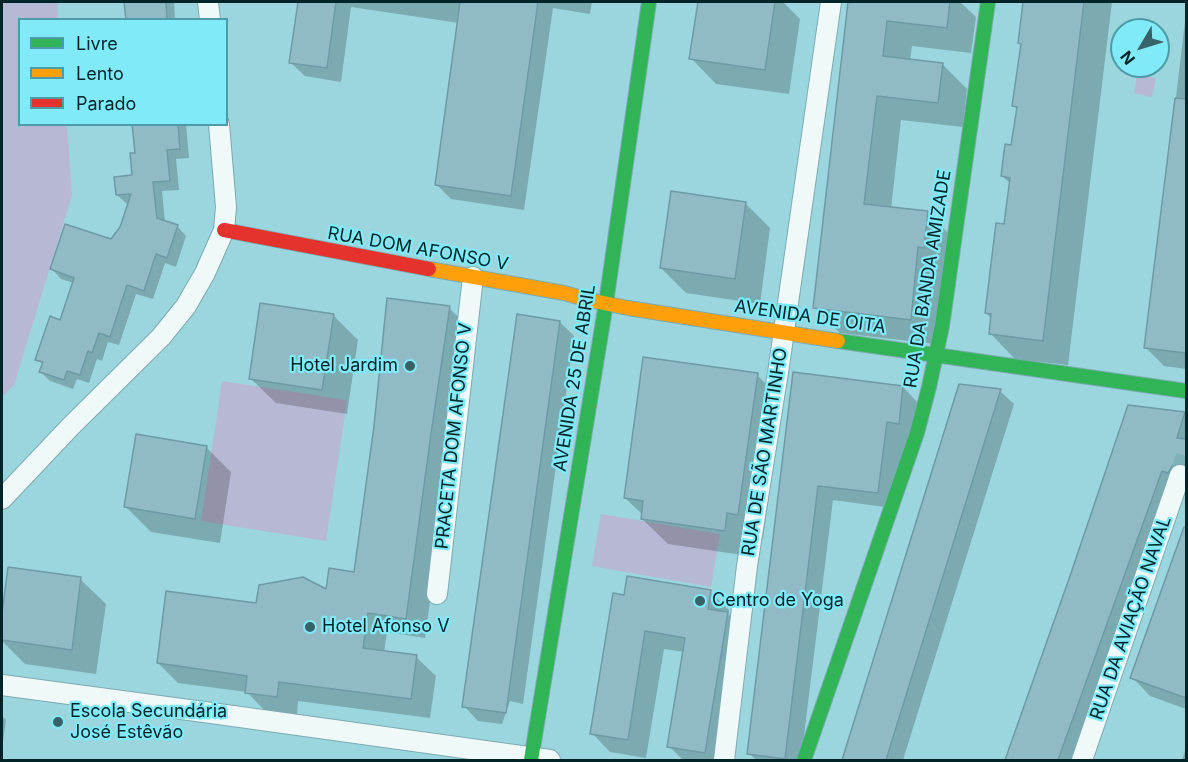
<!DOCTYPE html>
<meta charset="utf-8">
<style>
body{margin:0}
#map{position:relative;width:1188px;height:762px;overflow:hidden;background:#9bd5de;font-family:Inter,sans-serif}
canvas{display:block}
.frame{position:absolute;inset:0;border:3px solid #012429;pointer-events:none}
.legend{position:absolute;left:18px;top:18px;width:210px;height:108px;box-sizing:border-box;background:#80eaf9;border:2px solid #4d9ba6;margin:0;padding:8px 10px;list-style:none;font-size:18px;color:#012429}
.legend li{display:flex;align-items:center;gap:12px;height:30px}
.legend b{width:30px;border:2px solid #4d9ba6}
.north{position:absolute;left:1110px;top:18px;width:60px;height:60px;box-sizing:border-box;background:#80eaf9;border:2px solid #4d9ba6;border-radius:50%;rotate:232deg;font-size:16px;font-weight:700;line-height:24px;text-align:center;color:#012429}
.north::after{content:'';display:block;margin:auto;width:21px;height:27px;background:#376268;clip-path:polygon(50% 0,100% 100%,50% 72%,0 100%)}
</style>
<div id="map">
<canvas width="1188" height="762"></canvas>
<div class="frame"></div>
<ul class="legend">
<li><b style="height:8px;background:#30b455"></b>Livre</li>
<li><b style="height:8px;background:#ff9f0a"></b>Lento</li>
<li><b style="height:8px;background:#e5322d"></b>Parado</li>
</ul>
<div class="north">N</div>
</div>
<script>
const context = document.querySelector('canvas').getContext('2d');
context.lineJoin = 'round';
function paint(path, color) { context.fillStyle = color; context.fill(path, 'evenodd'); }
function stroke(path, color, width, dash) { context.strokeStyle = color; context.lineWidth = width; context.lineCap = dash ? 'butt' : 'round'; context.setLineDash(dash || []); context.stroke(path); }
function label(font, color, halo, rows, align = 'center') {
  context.font = font + ' Inter,sans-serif'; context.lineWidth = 4.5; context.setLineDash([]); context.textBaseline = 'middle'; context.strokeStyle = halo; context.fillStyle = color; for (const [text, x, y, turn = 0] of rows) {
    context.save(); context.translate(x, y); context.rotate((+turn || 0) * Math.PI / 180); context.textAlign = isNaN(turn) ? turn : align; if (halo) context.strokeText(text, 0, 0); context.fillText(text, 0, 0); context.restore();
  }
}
const green = new Path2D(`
 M2,2h55l1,17 -38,1v104l47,1 5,70 -58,190 -12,12z
 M1137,74l19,4 -4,19 -18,-4z
 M222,381l125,19 -21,141 -125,-20z
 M601,514l119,20 -9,53 -119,-21z`);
const shadow = new Path2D(`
 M126,2h48l1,18h-48z
 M299,2h293l-2,12 -37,-6 -29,202 -73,-11 -15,-15 23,-161 -108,-16 -10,75 -36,-6 -15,-14z
 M699,2h84l17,17 -11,75 -73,-10 -25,-26z
 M850,2h110l16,15 -5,36 -59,-7 -2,14 32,4 25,25 -4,38 -62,-7 -10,89 37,4 25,25 -18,106 -95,-11 -25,-25z
 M1024,2h88l-44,363 -53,-6 -25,-26 2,-14 -6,-6 20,-87 5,-42 -9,-8 11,-29 5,-38 -4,-3 8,-61 -3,-2z
 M1186,13v356l-22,-3 -18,-18z
 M134,124h52l3,34 -13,1 3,31 -17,1 3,31 12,4 9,10 -10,31 -11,-4 -12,36 -17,-5 -17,51 -11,-3 -6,19 -5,-2 -8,24 -12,-4 -4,10 -23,-8 -9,-9 2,-7 -6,-6 24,-37 13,-39 -13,-4 -9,-10 59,-28 10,-13 8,-24h-2l-10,-9 16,-18 4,-23z
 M745,203l25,25 -10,76 -74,-11 -25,-25z
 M449,308l20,19 -19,127 -25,184 -38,-6 -3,20 32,5 20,19 -6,42 -132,-17 -1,15 -31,-4 -19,-20 -69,-9 -20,-20 100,-58 70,-13 28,-19z
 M333,315l25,25 -11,74 -71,-11 -26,-25z
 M560,322l14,14 -51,368 -13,-3 -8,23 -24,-3 -14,-15z
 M794,374l109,13 15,16 -26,105 -59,-8 -32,260h-45l-7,-7z
 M757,375l25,25 -19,139 -11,-2 -3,19 -81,-12 -26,-25 1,-4 -18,-17z
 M960,386l40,5 14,13 -111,356h-59z
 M1130,407l55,7 1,1v75l-5,-1 -98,271h-77l66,-183z
 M206,447l25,25 -11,71 -69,-11 -25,-25z
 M1186,525v184l-36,-13 -18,-19z
 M9,569l71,10 26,25 -10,70 -71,-10 -23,-23v-17z
 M710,592l19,18 -1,4 18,18 -22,128h-41l-14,-14 15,-94 -20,-3 -18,109 -36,-6 -18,-19 34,-137z
 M2,716l4,4 -4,29z
 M1186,747v13h-4z`);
const building = new Path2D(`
 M124,2h42l1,18h-41z
 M298,2h38l-9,66 -38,-5z
 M460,2h78l-27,194 -76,-11z
 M698,2h77l-10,68 -76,-11z
 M848,2h102l-3,26 -60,-7 -4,35 60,7 -5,40 -61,-7 -13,108 64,7 -4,37 -6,-1 -7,73 -98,-12z
 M1023,2h61l-41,339 -54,-7 2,-20 -6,-1 11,-90 8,1 6,-46 -9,-2 4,-32 6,1 6,-38 -5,-1 9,-62 -3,-1z
 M1175,98l11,1v254l-42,-5z
 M132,124h46l2,25 -13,1 3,31 -17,1 4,36 21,7 -11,33 -11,-4 -12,37 -17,-6 -17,52 -11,-4 -7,20 -4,-2 -8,24 -13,-4 -3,9 -25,-8 4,-10 -8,-2 15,-44 10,4 14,-42 -24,-9 15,-45 46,15 9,-12 11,-33 -15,1 -2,-18 18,-2 -2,-22h5z
 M671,191l75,11 -11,77 -75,-11z
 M387,298l63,8 -19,128 -25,185 -38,-6 -5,35 54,7 -6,44 -132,-17 -2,15 -32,-4 2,-17 -90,-13 9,-72 90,12 3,-18 44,-8 23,12 3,-21 25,4 20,-146z
 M260,303l74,11 -12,76 -73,-11z
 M517,314l43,7 -54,392 -44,-6z
 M643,357l115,16 -20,142 -11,-2 -2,18 -84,-12 2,-18 -19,-3z
 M793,372l110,14 -4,38 -12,-2 -9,71 -60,-7 -33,273 -38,-5z
 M959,384l42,5 -115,371h-44z
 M1128,405l57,7 -8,26 9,1v26l-3,-1 -6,-1 -5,3 -4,7 -6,-2 -104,289h-53l65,-184z
 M136,434l71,12 -12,73 -71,-12z
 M1184,527h2v171l-56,-20z
 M8,567l73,10 -9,73 -70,-10v-27z
 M627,576l84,14 -3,19 20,3 -23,141 -38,-6 18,-109 -40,-7 -17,109 -38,-6 23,-141 11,2z`);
const streetTunnel = new Path2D(`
 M1180,475l6,-19`);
const street = new Path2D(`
 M208,2l2,18
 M2,499l69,-73 90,-89 25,-31 19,-33 19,-43 2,-23 -7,-83
 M437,594l36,-317
 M2,685l202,27 346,48
 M724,760l23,-194 32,-200 52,-364
 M1082,760l98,-285`);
const fast = new Path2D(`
 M838,341l348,50
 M531,760l75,-457 43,-301
 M804,760l113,-327 12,-46 13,-61 46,-324`);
const slow = new Path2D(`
 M429,269l135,24 25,7 39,8 210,33`);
const jam = new Path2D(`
 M224,230l205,39`);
const markers = [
 [410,366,6,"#376268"],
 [700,601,6,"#376268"],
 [310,627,6,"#376268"],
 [58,722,6,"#376268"]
];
const streetNames = [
 ["RUA DOM AFONSO V",418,249,10],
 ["RUA DA BANDA AMIZADE",928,279,-81],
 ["AVENIDA DE OITA",810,317,8],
 ["AVENIDA 25 DE ABRIL",575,378,-81],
 ["PRACETA DOM AFONSO V",454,436,-84],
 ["RUA DE SÃO MARTINHO",765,452,-81],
 ["RUA DA AVIAÇÃO NAVAL",1131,618,-71]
];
const poiNames = [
 ["Hotel Jardim",398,366,"right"],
 ["Centro de Yoga",712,601],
 ["Hotel Afonso V",322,627],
 ["Escola Secundária",70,712],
 ["José Estêvão",70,733]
];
paint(green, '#b7b8d4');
paint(shadow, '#0003');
paint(building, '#90bac5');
stroke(building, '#6d9aa5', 1.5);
stroke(streetTunnel, '#7cb2ba', 20, [20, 10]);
stroke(street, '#7babb1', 22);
stroke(fast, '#7babb1', 16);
stroke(slow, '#7babb1', 16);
stroke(jam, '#7babb1', 16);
stroke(street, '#f0f9fa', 20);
stroke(fast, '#30b455', 14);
stroke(slow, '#ff9f0a', 14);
stroke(jam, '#e5322d', 14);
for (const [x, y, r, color] of markers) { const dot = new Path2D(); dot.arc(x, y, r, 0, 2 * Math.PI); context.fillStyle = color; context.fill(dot); stroke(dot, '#80eaf9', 2); }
label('18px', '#012429', '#80eaf9', streetNames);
label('18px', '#012429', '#80eaf9', poiNames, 'left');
</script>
